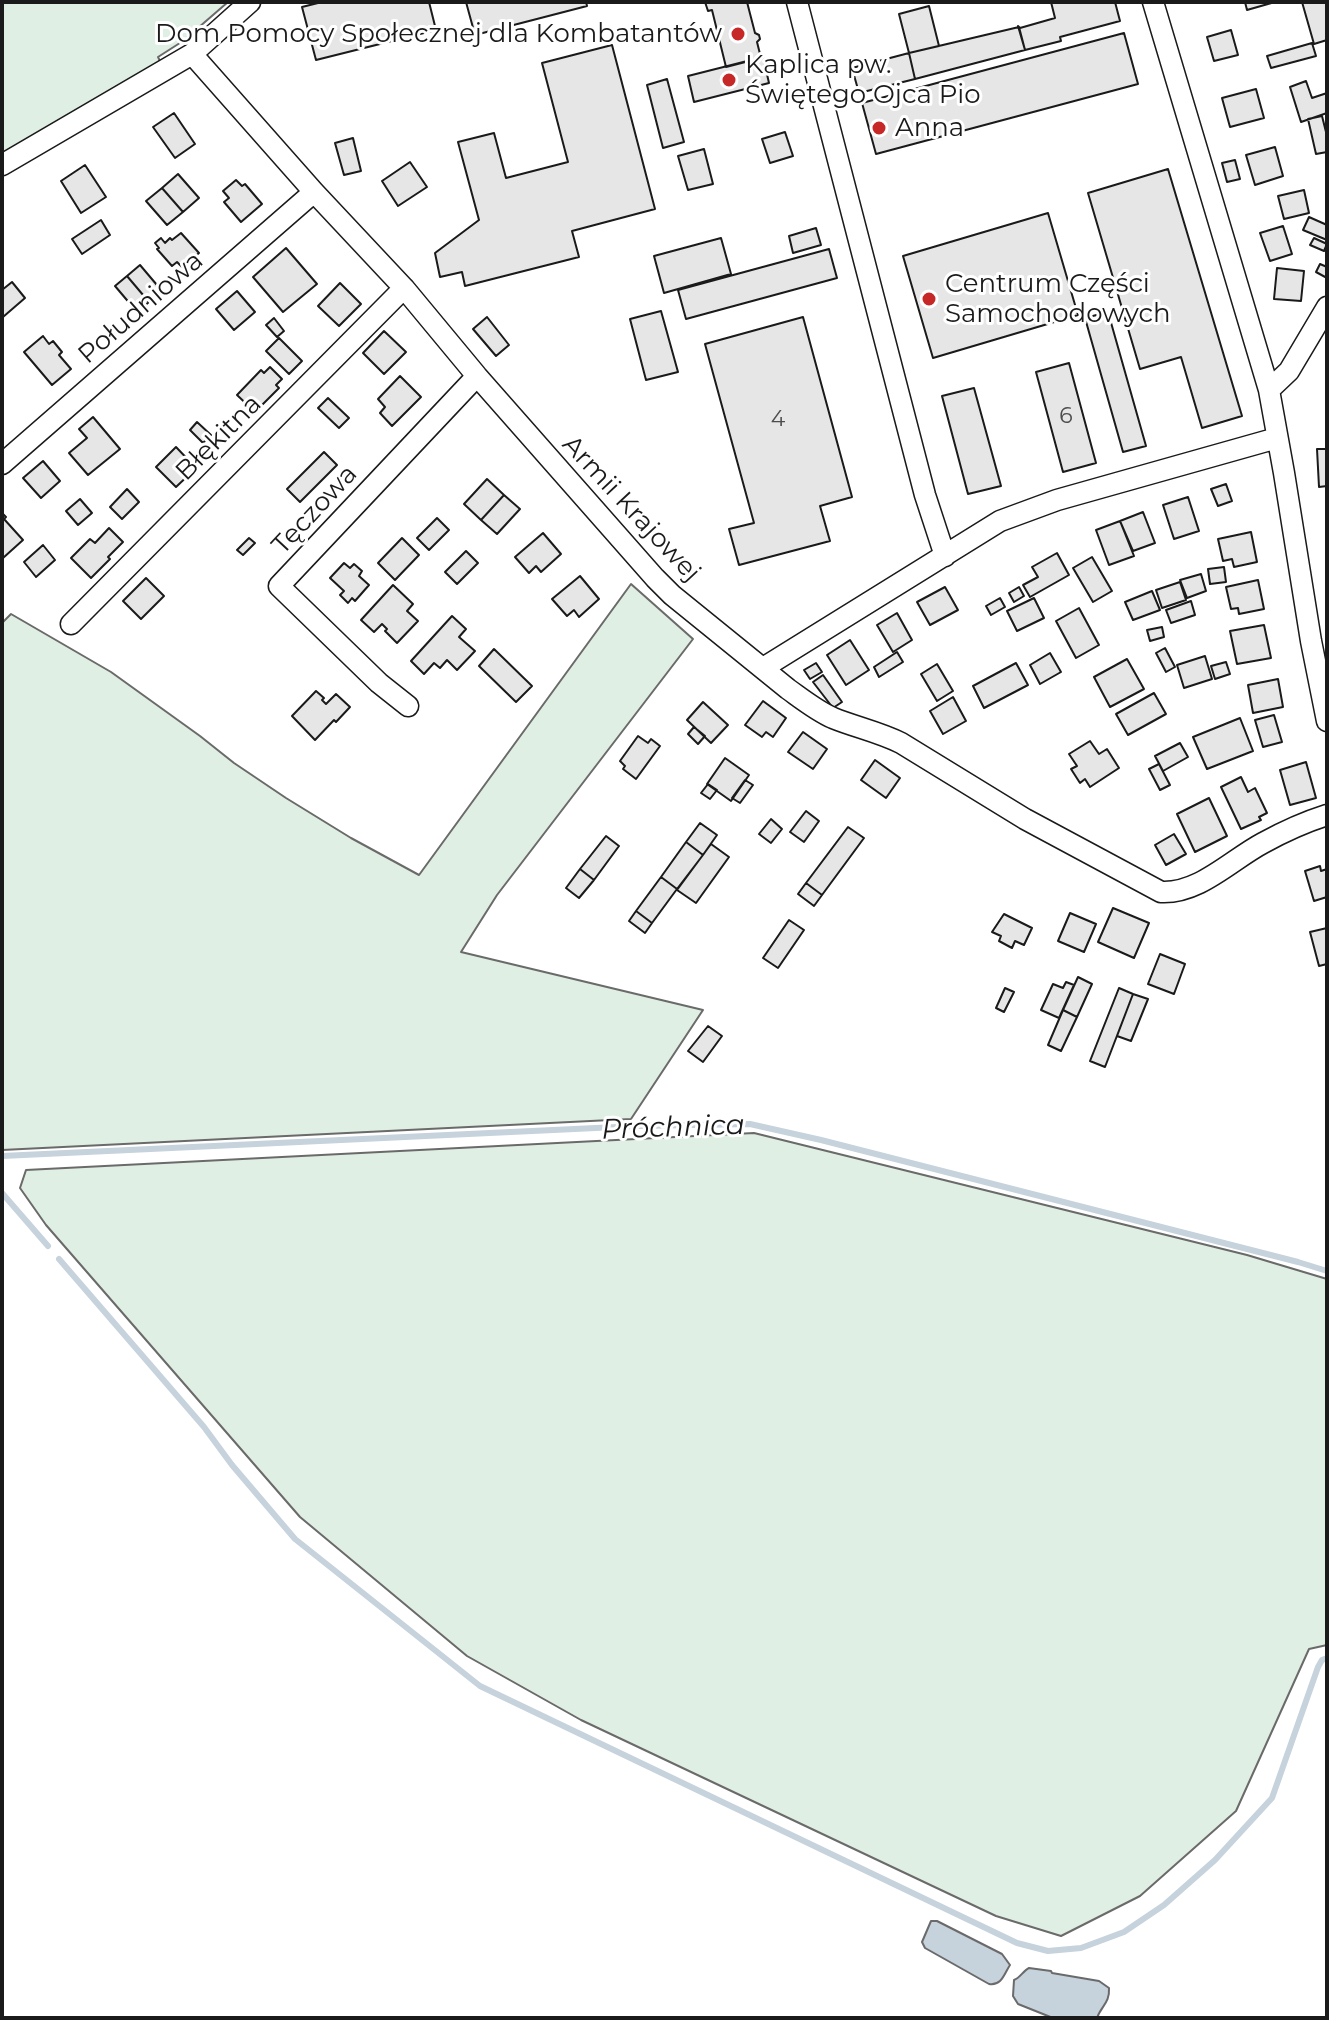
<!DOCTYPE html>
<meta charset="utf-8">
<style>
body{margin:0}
#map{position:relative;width:1329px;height:2020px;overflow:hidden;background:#fff;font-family:Montserrat,sans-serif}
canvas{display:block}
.frame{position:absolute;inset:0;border:4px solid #1a1a1a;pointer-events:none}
</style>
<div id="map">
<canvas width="1329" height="2020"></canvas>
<div class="frame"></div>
</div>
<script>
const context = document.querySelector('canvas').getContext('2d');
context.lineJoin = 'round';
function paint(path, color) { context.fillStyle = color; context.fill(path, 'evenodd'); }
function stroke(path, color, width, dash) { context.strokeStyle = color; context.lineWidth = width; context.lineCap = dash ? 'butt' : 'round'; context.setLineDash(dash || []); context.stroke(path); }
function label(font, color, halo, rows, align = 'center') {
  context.font = font + ' Montserrat,sans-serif'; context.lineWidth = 6; context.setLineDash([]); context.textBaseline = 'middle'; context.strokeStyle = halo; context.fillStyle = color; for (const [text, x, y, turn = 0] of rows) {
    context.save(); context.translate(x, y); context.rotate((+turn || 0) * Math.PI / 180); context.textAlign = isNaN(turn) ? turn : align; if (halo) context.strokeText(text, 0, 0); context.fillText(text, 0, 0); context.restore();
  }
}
const green = new Path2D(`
 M2,2h226l-45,39 -25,16 3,6 -159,92z
 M631,584l62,55 -196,256 -36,57 242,58 -72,109 -629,31v-527l9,-9 100,58 89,64 34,27 52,35 65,40 68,37z
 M754,1133l493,122 80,24v366l-18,4 -73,162 -96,85 -79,40 -65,-20 -415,-196 -114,-64 -167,-139 -254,-292 -26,-37 6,-18z`);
const water = new Path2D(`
 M931,1921h6l65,33 8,11c-6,9 -8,21 -21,19l-64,-36 -3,-6z
 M1029,1968l22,3 1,2 47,8 10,7c1,15 -8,18 -12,30h-44l-35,-14 -5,-8 1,-16c6,-2 9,-9 15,-12z`);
const stream = new Path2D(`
 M2,1156l636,-30 112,-2 71,16 477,122 29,9
 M2,1193l46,53
 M59,1259l145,168 28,38 63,74 185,147 537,257 31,8 33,-3 43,-16 40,-27 51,-45 57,-62 46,-131 4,-7 5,-2`);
const building = new Path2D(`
 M322,2h107l7,28 -120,30 -14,-53z
 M466,2h120l1,4 -112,29z
 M705,2h42l8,31 4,2 1,4 -3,3 4,16 -35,9 -14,-57 -4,1z
 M1051,2h64l5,19 -60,16 1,4 -36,9 -7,-24 2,2 35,-10z
 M1245,2h30l-28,8z
 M1302,2h25v38l-13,4z
 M929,6l10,40 -30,7 -10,-39z
 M1019,27l6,23 -110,29 -6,-26z
 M1231,30l7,25 -24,6 -7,-24z
 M1124,33l14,51 -262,70 -14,-51z
 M1312,43l4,13 -45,12 -4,-12z
 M612,45l43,164 -83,22 7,26 -114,29 -3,-14 -22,5 -5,-24 44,-33 -21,-78 36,-9 12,45 62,-16 -26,-99z
 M909,53l6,26 -56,14 -7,-25z
 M763,57l6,26 -75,19 -6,-26z
 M667,79l17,63 -21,6 -16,-63z
 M1306,81l6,17 15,-5v20l-26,9 -11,-35z
 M1256,89l8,29 -34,9 -8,-29z
 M174,113l21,31 -20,14 -22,-31z
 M1322,116l5,20v16l-11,2 -8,-35z
 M785,132l8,24 -23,7 -8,-24z
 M353,138l8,33 -17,4 -9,-32z
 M1275,147l8,29 -28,9 -9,-30z
 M704,149l9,35 -25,6 -10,-34z
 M1235,160l5,19 -13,3 -5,-19z
 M410,162l17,25 -29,19 -16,-25z
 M85,165l21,32 -25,16 -20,-32z
 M1168,169l74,247 -40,12 -21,-71 -41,12 -52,-176z
 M178,174l21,24 -16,14 -21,-24z
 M236,180l6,6 3,-2 17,20 -21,18 -17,-20 5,-4 -6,-7z
 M162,188l21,24 -16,13 -21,-24z
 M1304,190l5,23 -25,6 -6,-23z
 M1048,213l30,102 -145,43 -30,-102z
 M1309,217l18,8v15l-24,-10z
 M101,220l9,15 -28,19 -10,-15z
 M1283,226l9,28 -22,7 -10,-28z
 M816,228l5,17 -28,8 -4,-17z
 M181,233l18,20 -17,14 -5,-5 -5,4 -15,-17 2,-1 -4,-5 6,-5 4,5 5,-5 2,2z
 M721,238l10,36 -67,19 -10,-37z
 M1314,238l13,6 -3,7 -14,-6z
 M286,248l31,36 -34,28 -30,-35z
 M829,249l8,29 -151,41 -8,-29z
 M1320,264l7,3v11l-11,-6z
 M140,265l22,26 -13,11 -22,-26z
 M1277,268l27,3 -3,30 -27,-2z
 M127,276l22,26 -12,10 -22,-26z
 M12,282l13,16 -22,19 -1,-27z
 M340,283l21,21 -22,22 -21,-20z
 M237,291l18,21 -21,18 -18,-21z
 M661,311l17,61 -32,8 -16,-61z
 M1108,312l38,134 -23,6 -38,-134z
 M487,317l22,28 -13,11 -23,-27z
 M803,317l49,180 -32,9 10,35 -91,24 -10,-36 25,-6 -49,-179z
 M274,318l10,13 -7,6 -11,-12z
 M384,331l22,21 -22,22 -21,-21z
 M43,336l6,8 4,-3 9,11 -3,3 12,14 -19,16 -28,-33z
 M279,338l23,23 -13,13 -23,-23z
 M1069,363l27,100 -33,9 -27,-100z
 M270,367l12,12 -6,6 3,3 -24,24 -18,-17 24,-25 3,3z
 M400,376l21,21 -29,29 -12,-13 5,-6 -7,-8z
 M974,388l27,98 -33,8 -26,-98z
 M328,398l21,20 -10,10 -21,-20z
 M93,417l27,32 -32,26 -19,-22 18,-15 -8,-9z
 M197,422l14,13 -8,8 -13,-13z
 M176,447l20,21 -20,19 -20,-20z
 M1317,449h10v37l-8,1z
 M324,452l13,13 -37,37 -13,-13z
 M43,461l17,20 -19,17 -18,-20z
 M487,479l17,16 -23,25 -17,-16z
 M1226,484l6,17 -14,5 -7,-17z
 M127,489l12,13 -17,17 -12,-12z
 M504,495l16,14 -23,25 -16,-14z
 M1188,497l11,34 -25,8 -11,-34z
 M80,499l12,14 -14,12 -12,-14z
 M1143,512l12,31 -22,8 -13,-30z
 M2,513l4,4 -2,2 19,21 -20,18z
 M437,518l12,12 -20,20 -12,-12z
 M1120,521l14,35 -25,9 -13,-35z
 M109,528l14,14 -15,15 2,2 -19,19 -20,-20 19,-19 5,4z
 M1251,532l6,30 -23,5 -2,-8 -9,2 -5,-22z
 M543,533l18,21 -20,18 -5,-6 -7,7 -14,-16z
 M249,538l6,5 -12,12 -6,-5z
 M402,538l17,17 -24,25 -17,-17z
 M43,545l12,15 -19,17 -12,-15z
 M466,551l12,12 -21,21 -12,-12z
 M1057,553l12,22 -39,22 -7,-12 15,-8 -6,-10z
 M1092,557l20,34 -19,11 -20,-34z
 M344,563l6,5 4,-4 8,7 -3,5 10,9 -14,16 -3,-3 -4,5 -8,-8 4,-4 -14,-13z
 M1224,567l2,15 -16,2 -2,-15z
 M1201,574l5,17 -19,7 -7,-18z
 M580,576l19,23 -20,18 -5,-7 -7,6 -15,-17z
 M146,578l18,18 -23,23 -18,-18z
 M1258,580l6,29 -25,5 -1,-6 -7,1 -5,-22z
 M1180,582l6,18 -24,8 -6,-18z
 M393,585l20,19 -6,7 11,10 -21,22 -12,-12 2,-2 -5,-5 -8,8 -13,-12z
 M945,587l13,23 -28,15 -13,-23z
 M1019,587l5,9 -10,6 -5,-9z
 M1152,591l8,19 -27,10 -8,-18z
 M1000,598l5,9 -14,8 -5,-9z
 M1034,598l10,20 -27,13 -10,-20z
 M1191,601l4,14 -24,8 -5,-13z
 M1079,608l20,37 -23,13 -20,-37z
 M897,613l15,27 -19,12 -16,-27z
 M452,616l14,13 -7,8 16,14 -18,19 -10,-10 -7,8 -6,-5 -10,11 -13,-13z
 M1264,625l7,33 -34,6 -7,-33z
 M1162,627l2,10 -14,4 -3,-11z
 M850,640l19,30 -23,15 -19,-30z
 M1165,648l10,19 -9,5 -10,-19z
 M494,649l38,37 -16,16 -37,-36z
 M897,652l6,10 -24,15 -5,-10z
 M1050,653l11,19 -21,12 -10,-19z
 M1205,656l7,23 -28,9 -7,-23z
 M1127,659l17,30 -34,18 -16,-30z
 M1226,662l4,12 -15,5 -4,-13z
 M816,663l6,9 -12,7 -6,-9z
 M1016,663l12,22 -44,23 -11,-22z
 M937,664l16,27 -16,10 -16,-27z
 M823,675l19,27 -9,6 -20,-26z
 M1278,679l5,28 -30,6 -5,-28z
 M316,691l8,7 -2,2 4,4 10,-10 14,13 -14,15 -2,-2 -19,20 -23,-24z
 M1154,693l12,21 -38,21 -12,-21z
 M953,697l13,24 -23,13 -13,-23z
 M763,701l23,17 -13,19 -7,-5 -4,5 -17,-12z
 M703,702l25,23 -17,18 -24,-23z
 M1274,715l8,27 -19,5 -8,-27z
 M1240,718l13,33 -46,18 -14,-32z
 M694,727l11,9 -7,8 -10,-10z
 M803,732l24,17 -14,20 -25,-17z
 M638,736l10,7 3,-4 9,7 -24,33 -13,-10 2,-3 -5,-5z
 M1090,741l9,13 8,-5 12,19 -29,19 -5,-8 -5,4 -9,-14 6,-3 -8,-12z
 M1180,743l8,14 -25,14 -8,-15z
 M725,758l24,17 -18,26 -24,-17z
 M875,760l25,18 -14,20 -25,-18z
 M1306,762l10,36 -26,7 -10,-35z
 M1159,764l11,21 -10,5 -11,-21z
 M1241,777l7,15 7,-4 12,25 -8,4 2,3 -20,9 -20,-42z
 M745,780l8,5 -13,18 -8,-5z
 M708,784l9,6 -7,9 -9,-6z
 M1209,798l18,38 -32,16 -18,-38z
 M806,811l13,10 -15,21 -14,-10z
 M771,819l11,10 -11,14 -12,-9z
 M700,823l17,12 -14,20 -17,-13z
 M848,827l16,11 -42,57 -16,-12z
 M1174,834l12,20 -20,11 -11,-20z
 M606,836l13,10 -25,34 -14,-11z
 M686,842l17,13 -26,34 -16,-12z
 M711,844l18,13 -33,46 -19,-13z
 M1320,866l1,5 6,-2v28l-13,4 -9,-30z
 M580,869l14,11 -15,18 -13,-10z
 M661,877l16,12 -25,34 -16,-12z
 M806,883l16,12 -8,11 -16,-12z
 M1113,908l36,15 -15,35 -36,-16z
 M636,911l16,12 -7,10 -16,-12z
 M1070,913l26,11 -12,28 -26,-11z
 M1004,914l28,14 -8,17 -9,-4 -3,7 -13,-7 2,-5 -9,-4z
 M789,920l15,10 -26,38 -15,-10z
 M1327,928v36l-8,2 -9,-34z
 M1160,954l25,10 -11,30 -26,-10z
 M1078,977l14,7 -15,33 -14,-7z
 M1066,982l8,3 -15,33 -18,-8 12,-26 10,4z
 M1005,988l9,4 -10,20 -8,-4z
 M1119,988l14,6 -28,73 -15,-6z
 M1133,994l15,5 -17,42 -14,-5z
 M1063,1010l14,7 -16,34 -13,-6z
 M708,1026l14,10 -19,26 -15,-11z`);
const minor = new Path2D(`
 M797,2l128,493 20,61
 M1153,2l116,388 15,83 27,168 16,80
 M192,54l58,-52
 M2,165l190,-111 122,138 90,96 73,88 178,202 17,17 116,94c14,10 29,22 45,29 22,9 46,14 68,25l124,76 136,73c38,2 70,-32 102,-49 20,-11 42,-21 64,-28
 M1269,390l20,-19 38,-64
 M2,464l312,-272
 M71,624l333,-336
 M763,668l237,-147 57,-21 220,-62
 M408,706l-29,-23 -100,-97 198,-210`);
const markers = [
 [738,34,8,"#c62828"],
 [729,80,8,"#c62828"],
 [879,128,8,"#c62828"],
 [929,299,8,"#c62828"]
];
const numberNames = [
 ["6",1066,417],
 ["4",778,420]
];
const poiNames = [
 ["Dom Pomocy Społecznej dla Kombatantów",722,34,"right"],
 ["Kaplica pw.",745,65],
 ["Świętego Ojca Pio",745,95],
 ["Anna",895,128],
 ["Centrum Części",945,284],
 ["Samochodowych",945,314]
];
const streetNames = [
 ["Południowa",141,308,-41],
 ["Błękitna",219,438,-45],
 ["Armii Krajowej",631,509,47],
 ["Tęczowa",315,510,-47]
];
const waterNames = [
 ["Próchnica",673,1128,-2]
];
paint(green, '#e0efe3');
stroke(green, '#6a6a6a', 2);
paint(water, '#c6d2dc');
stroke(water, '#6a6a6a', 2);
stroke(stream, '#c6d2dc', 6);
paint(building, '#e6e6e6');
stroke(building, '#1a1a1a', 2);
stroke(minor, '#1a1a1a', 23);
stroke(minor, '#fff', 20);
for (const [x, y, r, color] of markers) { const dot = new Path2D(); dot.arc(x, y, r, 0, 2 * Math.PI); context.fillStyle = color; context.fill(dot); stroke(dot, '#fff', 3); }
label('22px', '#4d4d4d', null, numberNames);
label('26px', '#1a1a1a', '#fff', poiNames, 'left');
label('26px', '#1a1a1a', '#fff', streetNames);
label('italic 28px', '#1a1a1a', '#fff', waterNames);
</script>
